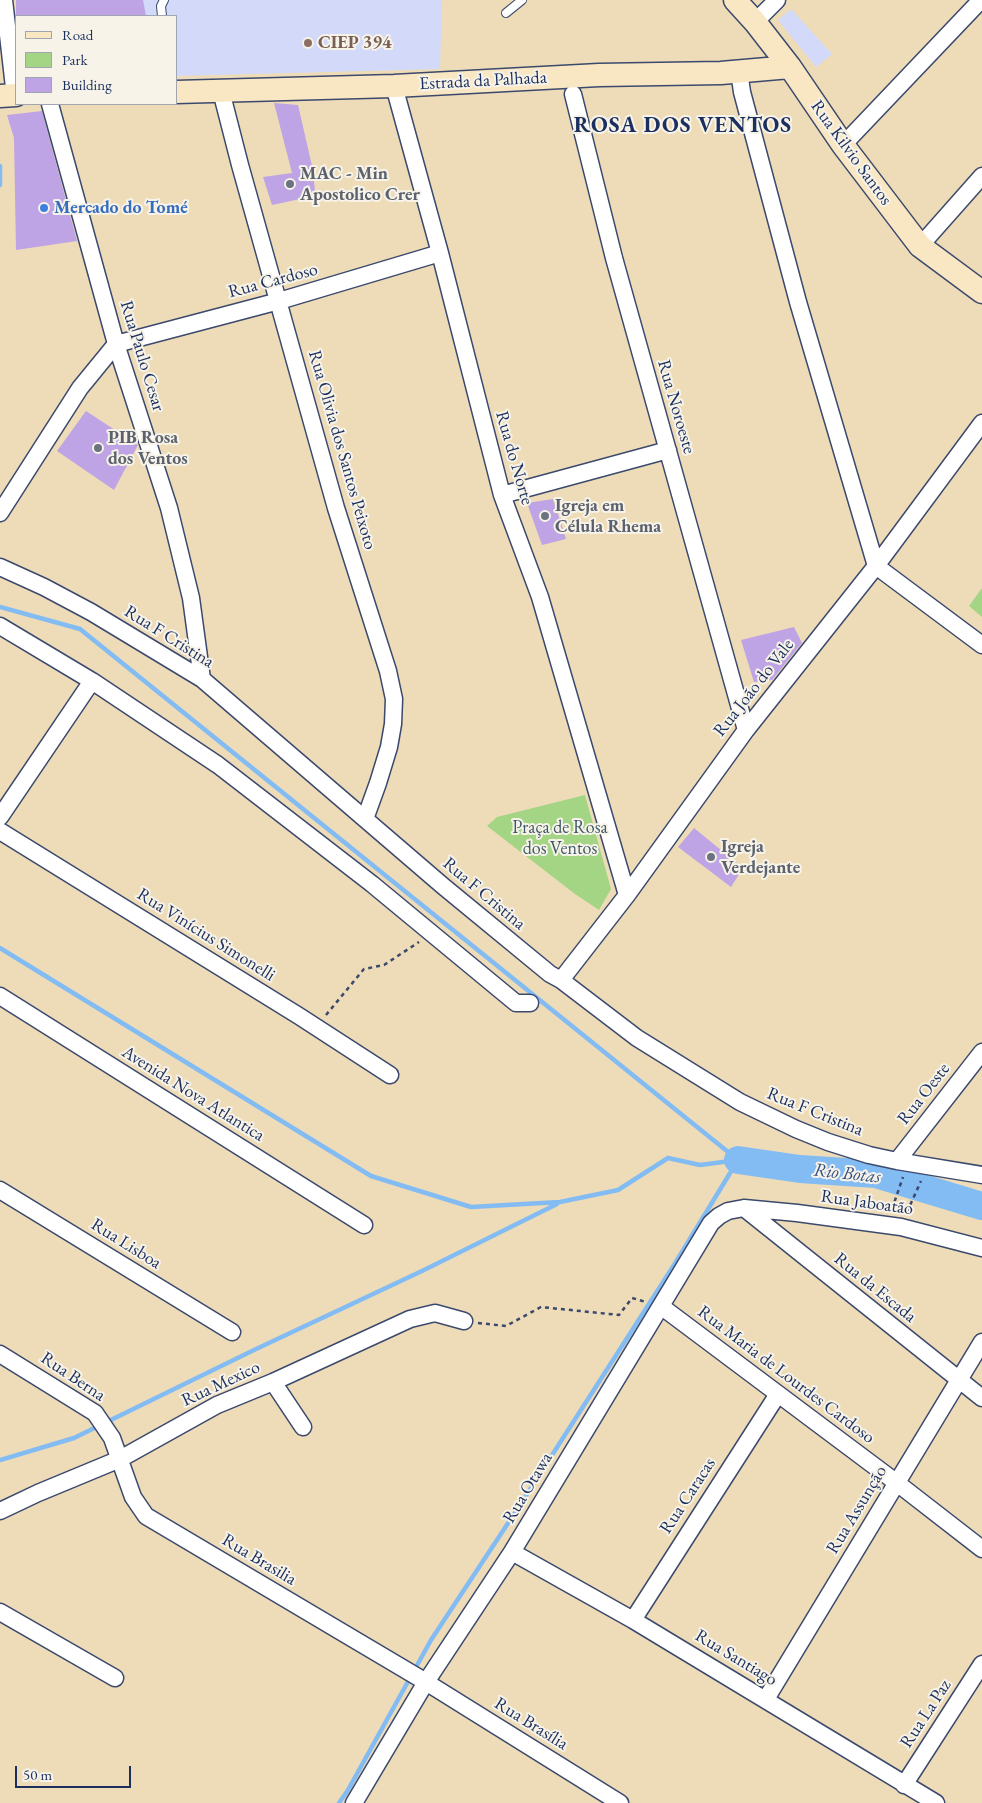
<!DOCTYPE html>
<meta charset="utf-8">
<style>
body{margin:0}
#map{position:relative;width:982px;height:1803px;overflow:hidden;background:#eedcb9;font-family:"EB Garamond",serif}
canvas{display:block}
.legend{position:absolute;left:15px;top:15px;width:162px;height:90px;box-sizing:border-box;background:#f7f3e8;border:1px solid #9fa5b1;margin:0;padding:6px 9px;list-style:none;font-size:15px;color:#1b2f5e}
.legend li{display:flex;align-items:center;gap:10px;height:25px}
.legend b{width:25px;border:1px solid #9fa5b1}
.scale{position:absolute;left:15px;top:1766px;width:116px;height:22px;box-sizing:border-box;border:2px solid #1b2f5e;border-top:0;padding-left:6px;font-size:15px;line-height:18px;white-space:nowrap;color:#1b2f5e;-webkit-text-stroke:4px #f7f3e8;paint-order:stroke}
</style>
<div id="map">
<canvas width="982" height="1803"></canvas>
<ul class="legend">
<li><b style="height:6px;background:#f9e7c3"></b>Road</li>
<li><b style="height:14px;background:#a3d584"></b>Park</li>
<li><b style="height:14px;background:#bea3e5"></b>Building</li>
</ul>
<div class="scale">50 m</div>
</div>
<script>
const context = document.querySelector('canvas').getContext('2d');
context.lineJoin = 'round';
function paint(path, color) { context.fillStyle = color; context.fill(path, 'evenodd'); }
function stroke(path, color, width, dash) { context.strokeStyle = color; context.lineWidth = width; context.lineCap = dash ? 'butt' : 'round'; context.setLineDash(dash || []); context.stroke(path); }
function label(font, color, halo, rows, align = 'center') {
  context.font = font + ' "EB Garamond",serif'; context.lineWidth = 4; context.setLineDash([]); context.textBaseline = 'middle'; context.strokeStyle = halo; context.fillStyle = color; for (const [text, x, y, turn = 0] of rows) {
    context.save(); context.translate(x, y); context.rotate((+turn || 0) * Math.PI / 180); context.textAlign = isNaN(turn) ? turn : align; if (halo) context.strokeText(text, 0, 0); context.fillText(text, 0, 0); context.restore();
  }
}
const built = new Path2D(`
 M139,0h303l-2,69 -264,7v-60h-35z
 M791,9l41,45 -16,13 -38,-47z`);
const green = new Path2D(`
 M982,588v29l-13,-11z
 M585,795l26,94 -12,21 -24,-16 -88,-68 10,-9z`);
const stream = new Path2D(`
 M0,166v19
 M0,607l80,22 658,531
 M0,948l371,228 100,31 89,-5 58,-12 50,-32 32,7 38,-5
 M0,1460l74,-22 180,-88 168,-79 135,-67
 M339,1803l9,-13 83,-150 89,-135 154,-240 64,-105`);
const river = new Path2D(`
 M738,1160l62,9 76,5 106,32`);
const building = new Path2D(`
 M16,0h127l3,16h-130z
 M274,103l24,2 15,65 2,22 -10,6 -33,7 -9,-28 29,-4z
 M42,111l35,130 -61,9 -2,-112 -7,-23z
 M86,411l52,34 -24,45 -57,-39z
 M553,499l13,40 -24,6 -15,-42z
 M794,627l8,16 -30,37 -18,2 -13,-42z
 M694,828l49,40 -12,19 -53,-40z`);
const path = new Path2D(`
 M326,1015l38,-46 20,-4 35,-23
 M892,1209l11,-32
 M907,1212l14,-31
 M478,1323l28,3 35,-19 78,8 13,-17 14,4`);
const service = new Path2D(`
 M506,13l16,-13
 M162,16l-1,-10 3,-6`);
const minor = new Path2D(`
 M4,0l11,96
 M755,22l22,-22
 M739,71l3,21 56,210 78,264 106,79
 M394,86l46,167 62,242 38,102 87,298
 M221,91l19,74 96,343 52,163 6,28 -1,25 -4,23 -11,36 -13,36
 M573,94l41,164 132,472
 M50,104l66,240 53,164 22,90 11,81
 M843,145l138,-145
 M920,246l62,-70
 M502,495l166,-45
 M0,513l80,-125 36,-44 163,-43 161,-48
 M0,567l44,20 47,25 111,67 241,207 107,88 11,6 76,58 103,64 56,27 32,13 41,13 28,6 85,14
 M0,626l92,55 126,84 154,119 144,119h14
 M0,817l92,-136
 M0,831l299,185 91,59
 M561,980l66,-85 119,-165 130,-164 106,-143
 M0,996l364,229
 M897,1161l85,-109
 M0,1190l232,142
 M744,1208l238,190
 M662,1307l235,176 85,66
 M0,1354l95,59 17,25 21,59 13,19 275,163 199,124
 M273,1382l30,45
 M0,1511l38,-18 82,-34 97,-54 56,-23 137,-63 25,-6 29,8
 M512,1552l121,68 303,183
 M0,1612l115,66
 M633,1620l145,-226
 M766,1699l216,-357
 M904,1785l78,-121
 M354,1803l72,-121 86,-130 199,-329 8,-7 9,-5 16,-3 53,5 104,14 81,21`);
const secondary = new Path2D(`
 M735,0l20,22 35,45 53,78 77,101 62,46
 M176,92l218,-6 205,-11 122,-2 69,-6
 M0,96l16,-1`);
const markers = [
 [308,43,5,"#8d6e63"],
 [290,184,5,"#6b7280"],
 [44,208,5,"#3f7fe0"],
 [98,448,5,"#6b7280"],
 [545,516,5,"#6b7280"],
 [711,857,5,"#6b7280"]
];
const educationNames = [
 ["CIEP 394",318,43]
];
const streetNames = [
 ["Estrada da Palhada",483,81,-3],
 ["Rua Kilvio Santos",851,153,54],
 ["Rua Cardoso",273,281,-15],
 ["Rua Paulo Cesar",142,356,73],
 ["Rua Noroeste",676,407,74],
 ["Rua Olivia dos Santos Peixoto",342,450,74],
 ["Rua do Norte",514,458,74],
 ["Rua F Cristina",169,637,32],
 ["Rua João do Vale",754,688,-52],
 ["Rua F Cristina",484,894,40],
 ["Rua Vinícius Simonelli",206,935,32],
 ["Avenida Nova Atlantica",193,1094,32],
 ["Rua Oeste",924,1094,-52],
 ["Rua F Cristina",815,1112,22],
 ["Rua Jaboatão",867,1203,8],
 ["Rua Lisboa",126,1244,32],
 ["Rua da Escada",875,1288,39],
 ["Rua Maria de Lourdes Cardoso",786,1375,37],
 ["Rua Berna",73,1377,34],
 ["Rua Mexico",221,1384,-25],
 ["Rua Otawa",528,1488,-59],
 ["Rua Caracas",688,1496,-57],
 ["Rua Assunção",857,1510,-59],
 ["Rua Brasilia",259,1560,31],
 ["Rua Santiago",736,1658,31],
 ["Rua La Paz",926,1714,-57],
 ["Rua Brasília",531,1724,32]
];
const worshipNames = [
 ["MAC - Min",300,174],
 ["Apostolico Crer",300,195],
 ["PIB Rosa",108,438],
 ["dos Ventos",108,459],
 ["Igreja em",555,506],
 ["Célula Rhema",555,527],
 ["Igreja",721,847],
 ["Verdejante",721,868]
];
const shopNames = [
 ["Mercado do Tomé",54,208]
];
const parkNames = [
 ["Praça de Rosa",560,828],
 ["dos Ventos",560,849]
];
const waterNames = [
 ["Rio Botas",847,1174,6]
];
const districtNames = [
 ["ROSA DOS VENTOS",683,126]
];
paint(built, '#d2d9f9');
paint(green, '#a3d584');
stroke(stream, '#83bbf3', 4.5);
stroke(river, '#83bbf3', 28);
paint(building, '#bea3e5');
stroke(service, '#3b496c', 10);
stroke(minor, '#3b496c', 19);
stroke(secondary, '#3b496c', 25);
stroke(path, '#3b496c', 2.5, [4, 4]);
stroke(service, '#fff', 8);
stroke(minor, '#fff', 16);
stroke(secondary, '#f9e7c3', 22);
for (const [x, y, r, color] of markers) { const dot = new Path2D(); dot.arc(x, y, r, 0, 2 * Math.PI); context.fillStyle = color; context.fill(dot); stroke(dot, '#f7f3e8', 2); }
label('bold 18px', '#785e54', '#f7f3e8', educationNames, 'left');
label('18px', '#1b2f5e', '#f7f3e8', streetNames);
label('bold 18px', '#5b616d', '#f7f3e8', worshipNames, 'left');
label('bold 18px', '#366cbe', '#f7f3e8', shopNames, 'left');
label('18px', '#3d5868', '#f7f3e8', parkNames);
label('italic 19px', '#355283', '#f7f3e8', waterNames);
context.letterSpacing = '1px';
label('bold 22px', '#1b2f5e', '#f7f3e8', districtNames);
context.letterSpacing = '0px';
</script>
